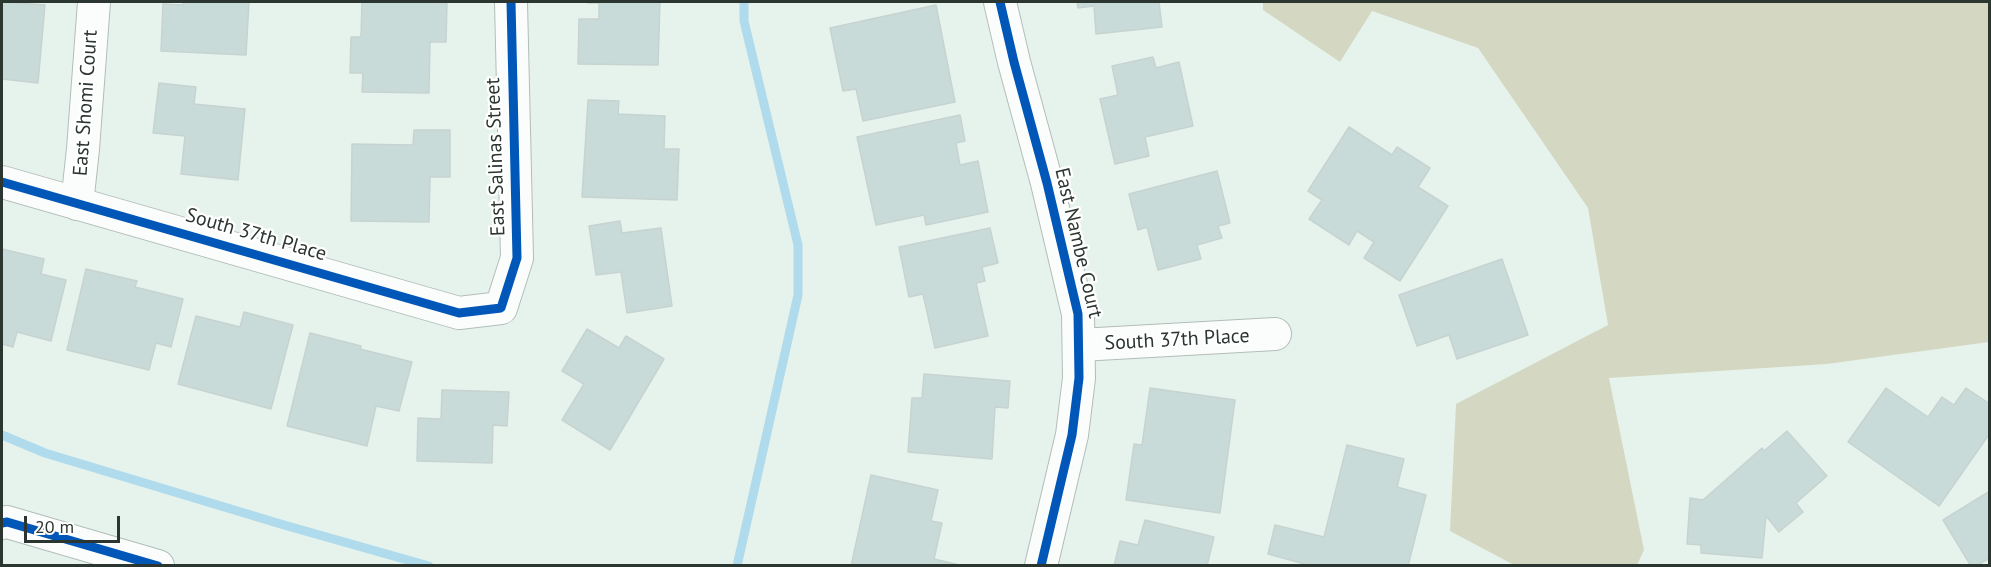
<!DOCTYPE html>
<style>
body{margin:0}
#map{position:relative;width:1991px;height:567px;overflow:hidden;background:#e6f3ed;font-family:"PT Sans",sans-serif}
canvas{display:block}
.frame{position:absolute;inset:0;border:3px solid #2c3631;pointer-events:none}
.scale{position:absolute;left:24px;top:516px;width:96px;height:27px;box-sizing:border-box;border:3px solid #2c3631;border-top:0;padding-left:8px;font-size:18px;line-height:21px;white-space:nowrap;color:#2c3631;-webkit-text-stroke:4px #fff;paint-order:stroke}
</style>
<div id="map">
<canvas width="1991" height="567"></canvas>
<div class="frame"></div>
<div class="scale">20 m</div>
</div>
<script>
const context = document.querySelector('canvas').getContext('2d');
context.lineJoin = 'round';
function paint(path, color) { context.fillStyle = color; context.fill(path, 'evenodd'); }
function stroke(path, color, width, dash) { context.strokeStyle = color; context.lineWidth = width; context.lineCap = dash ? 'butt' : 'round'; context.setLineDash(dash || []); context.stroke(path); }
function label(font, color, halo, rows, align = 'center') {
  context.font = font + ' "PT Sans",sans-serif'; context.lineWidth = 4.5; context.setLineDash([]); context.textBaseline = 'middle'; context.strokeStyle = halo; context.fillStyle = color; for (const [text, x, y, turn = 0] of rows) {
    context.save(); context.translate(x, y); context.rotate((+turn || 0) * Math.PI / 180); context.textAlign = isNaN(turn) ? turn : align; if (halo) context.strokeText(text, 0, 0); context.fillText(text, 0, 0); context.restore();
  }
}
const green = new Path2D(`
 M1263,2h726v340l-162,22 -218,14 35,172 -7,15h-123l-64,-34 6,-127 152,-79 -20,-117 -110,-160 -106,-37 -32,51 -77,-52z`);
const stream = new Path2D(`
 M2,435l43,18 239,72 145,41
 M737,566l61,-271v-50l-54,-224v-19`);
const building = new Path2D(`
 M2,2l43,3 -7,78 -36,-4z
 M183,2h66l-3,53 -85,-4 2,-47 20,1z
 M362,2h85l-1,40h-16l-1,51 -67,-1 1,-19h-13l1,-36h10z
 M588,2h72l-2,63 -80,-1 1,-45h20v-16h-11z
 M1077,2h82l3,25 -66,7 -2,-28 -16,2z
 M936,5l19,97 -92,19 -7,-32 -13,2 -13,-63z
 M1153,57l3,11 23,-6 14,64 -48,11 4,19 -34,8 -15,-65 18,-4 -6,-29z
 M159,83l37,4 -2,17 51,5 -7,71 -57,-6 4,-38 -32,-3z
 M588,100l31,1 -1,13 47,2 -1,33h15l-2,51 -95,-3z
 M960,115l5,26 -9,2 4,22 18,-4 10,51 -62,13 -2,-10 -48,10 -19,-88z
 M1349,127l43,28 5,-8 33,21 -12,19 30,19 -48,75 -36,-23 10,-16 -17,-11 -8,14 -40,-26 13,-19 -14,-9z
 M414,130h36v47h-20l-1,45 -78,-1 1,-77 61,1z
 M1217,171l13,52 -12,3 4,12 -25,7 4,14 -43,11 -11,-43 -9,3 -9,-36z
 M620,221l2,12 39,-5 11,78 -45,7 -6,-41 -25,3 -7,-49z
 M990,228l8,35 -16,4 3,14 -9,2 12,53 -53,12 -12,-54 -14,3 -10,-50z
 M2,249l42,10 -3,15 25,6 -15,61 -34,-9 -4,15 -11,-3z
 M1502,259l26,76 -71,24 -8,-24 -32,11 -18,-51z
 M86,269l51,12 -2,6 48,12 -12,48 -15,-4 -7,27 -82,-20z
 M244,312l49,13 -22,84 -93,-25 18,-68 44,11z
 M587,329l32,19 7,-12 38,23 -54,91 -48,-30 22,-36 -22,-13z
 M310,333l51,13 -1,3 52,13 -13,49 -23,-5 -9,40 -80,-20z
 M924,374l86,7 -2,27 -13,-1 -3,52 -84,-7 4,-54h10z
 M1150,388l85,12 -15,113 -94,-13 8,-56 8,1z
 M1886,388l42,29 14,-20 12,8 12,-17 24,16v29l-51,73 -91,-64z
 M442,390l67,2 -2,34 -14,-1 -1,38 -75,-2 1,-43 23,1z
 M1787,431l40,45 -31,27 7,9 -24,20 -13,-16 -4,42 -61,-5v-8l-14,-1 3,-46 13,2 59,-52 2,3z
 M1347,445l57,14 -7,28 29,8 -18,71h-96l-44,-12 7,-29 49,12z
 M871,475l67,15 -7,31 11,2 -8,36 30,7h-113z
 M1990,491v67l-14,8h-5l-28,-46z
 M1145,520l69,17 -7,29h-93l6,-25 18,4z`);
const minor = new Path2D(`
 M1000,2l14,60 33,121 31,131 1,64 -7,57 -31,131
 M2,182l457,131 42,-5 16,-50 -6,-256
 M77,204l6,-55 11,-147
 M1080,345l195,-11
 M2,523l5,-1 151,44`);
const cycleway = new Path2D(`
 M1000,2l14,60 33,121 31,131 1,64 -7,57 -31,131
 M2,182l457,131 42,-5 16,-50 -6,-256
 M2,523l5,-1 151,44`);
const streetNames = [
 ["East Shomi Court",86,103,-86],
 ["East Salinas Street",496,157,-92],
 ["South 37th Place",256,235,16],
 ["East Nambe Court",1078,243,77],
 ["South 37th Place",1177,340,-3]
];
paint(green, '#d4d8c2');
stroke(stream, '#afdbed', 9);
paint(building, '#c8dbd9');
stroke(building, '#c7d3d0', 1.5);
stroke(minor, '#b2bdb8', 34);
stroke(minor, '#fbfdfc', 32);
stroke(cycleway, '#0057b8', 9);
label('20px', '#2c3631', '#fff', streetNames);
</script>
